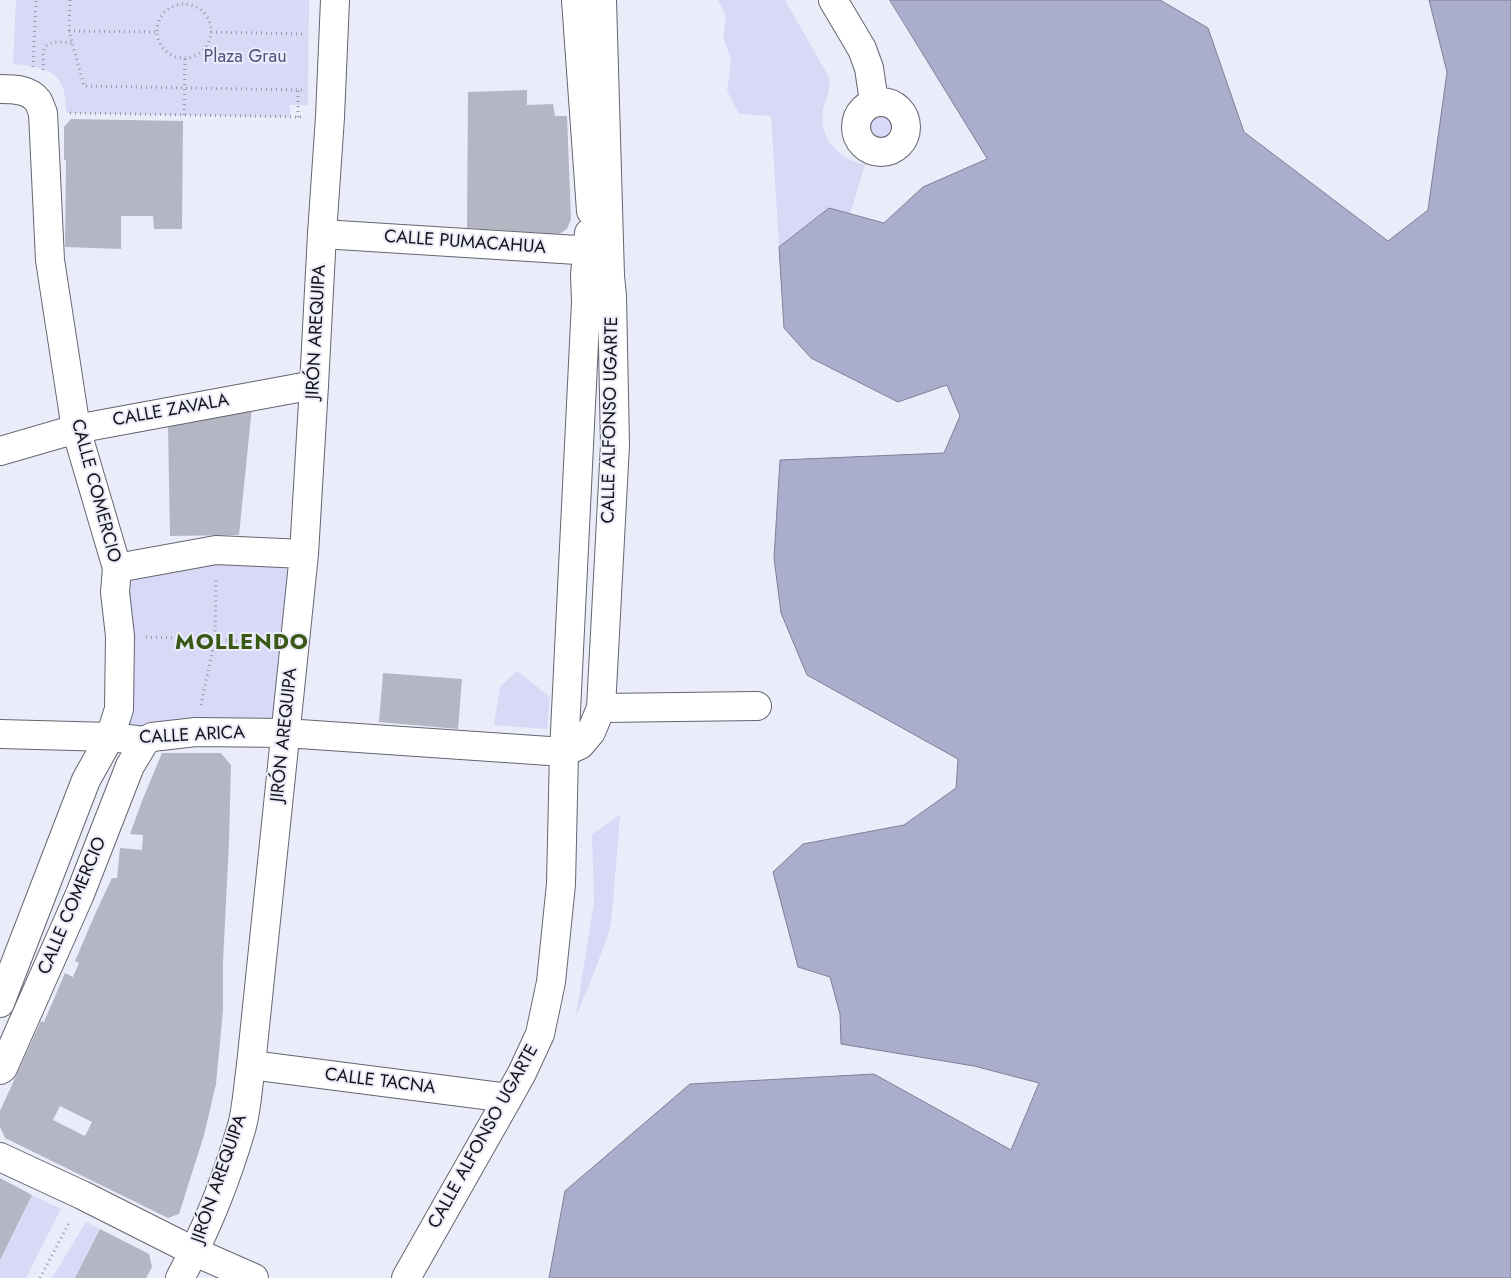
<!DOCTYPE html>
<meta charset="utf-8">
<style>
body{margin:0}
canvas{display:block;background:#ebecfa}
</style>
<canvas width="1511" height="1278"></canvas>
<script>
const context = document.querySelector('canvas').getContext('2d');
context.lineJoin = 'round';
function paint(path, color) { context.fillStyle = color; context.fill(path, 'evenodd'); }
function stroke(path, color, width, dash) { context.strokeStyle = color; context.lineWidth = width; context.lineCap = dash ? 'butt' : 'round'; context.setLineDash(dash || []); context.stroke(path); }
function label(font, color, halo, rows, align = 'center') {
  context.font = font + ' Jost,sans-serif'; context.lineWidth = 4; context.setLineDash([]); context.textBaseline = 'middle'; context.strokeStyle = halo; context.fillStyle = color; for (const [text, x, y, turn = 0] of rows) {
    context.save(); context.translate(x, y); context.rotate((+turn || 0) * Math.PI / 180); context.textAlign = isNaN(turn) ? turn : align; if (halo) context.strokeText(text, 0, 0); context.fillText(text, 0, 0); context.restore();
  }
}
const green = new Path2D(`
 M16,0h293l-1,105h-18v12l-224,-4c1,-41 -17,-46 -53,-49z
 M718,0h67l45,79c-1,5 -1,11 -2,15 -2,6 -4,10 -5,15 -4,31 15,49 42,56l-15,49 -21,-6 -50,39 -8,-131 -32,-2 -12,-23 4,-31 -8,-23 3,-21z
 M864 128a16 16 0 1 1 32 0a16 16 0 1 1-32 0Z
 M304,554l-19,179 -175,4 7,-169z
 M517,671l33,26 -3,32 -53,-4 6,-38z
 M620,815l-8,100 -4,20 -18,48 -14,33 18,-114 -2,-68z
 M32,1195l29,14 -35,69h-26v-18z
 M86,1222l14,7 -25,49h-23z`);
const water = new Path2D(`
 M890,0h270l48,28 36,104 144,109 40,-31 19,-138 -18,-72h82v1278h-962l16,-87 125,-107 184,-10 137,76 28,-67 -65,-17 -133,-22 -1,-30 -10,-37 -32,-10 -25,-95 30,-28 101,-19 52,-37 2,-29 -151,-84 -26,-62 -7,-55 6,-98 164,-7 16,-37 -13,-31 -49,17 -87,-44 -27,-30 -5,-81 50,-39 55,15 39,-36 64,-28z`);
const building = new Path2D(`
 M527,90v15l26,-1 2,12h12l4,103 -4,10 -8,5 -92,-6 1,-136z
 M71,119l112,2 -1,108h-28l-1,-13h-32v33l-56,-2 1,-87h-2v-33z
 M252,407l-13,128 -69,1 -2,-109z
 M383,673l79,6 -4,50 -79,-7z
 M162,753h59l10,12 -2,77 -6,120v48l-7,74 -12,51 -25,79 -11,4 -163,-80 -5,-11v-16l41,-90 3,1 21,-49 8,4 6,-14 -4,-2 21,-49 16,-34h5l3,-30 22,2 1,-15 -13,-1 12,-33zM60,1106l32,16 -7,14 -32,-16z
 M0,1178l32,17 -32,65z
 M100,1229l49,25 3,13 -6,11h-71z`);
const path = new Path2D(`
 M70,0l-1,31 15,55 221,4
 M157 31a27 27 0 1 1 54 0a27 27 0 1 1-54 0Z
 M69,31l88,1
 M211,32l95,2
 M33,67l3,-67
 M43,70c1,-5 0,-11 0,-17 2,-14 18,-11 29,-10
 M70,113l232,4
 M184,115l1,-57
 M298,117v-27
 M146,637l69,2 52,5
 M201,705l14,-66 1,-61
 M40,1278l30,-57`);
const minor = new Path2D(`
 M576,0l15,211
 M833,0l29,49 7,19 5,34
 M0,89c13,0 29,0 38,12 2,3 3,8 5,12l7,147 26,169 41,139
 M856 127a25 25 0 1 1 50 0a25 25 0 1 1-50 0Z
 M322,234l8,-117 5,-117
 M0,451l76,-22 238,-44
 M601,708l156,-2
 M0,734l110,3 35,4
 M251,1065l257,33
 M195,1252l59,26
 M406,1278l102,-180 14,-25 18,-39 11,-52 10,-98 3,-132`);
const tertiary = new Path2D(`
 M564,752l22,-450 -1,-27 4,-42
 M0,1003l86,-223 24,-43 9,-28 1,-73 -5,-44 2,-24 99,-18 88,4
 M0,1070l3,-2 77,-174 50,-128 15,-25 7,-4 44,-5 89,1 279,19 16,-7 11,-13 10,-24 14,-263 -3,-149 -2,-20 -8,-276
 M0,1157l82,38 113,57
 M180,1278c26,-47 47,-100 62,-152 5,-19 6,-41 9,-61l53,-511 10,-169 8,-151 287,18`);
const parkNames = [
 ["Plaza Grau",245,58]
];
const streetNames = [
 ["CALLE PUMACAHUA",465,243,4],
 ["JIRÓN AREQUIPA",317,332,-87],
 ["CALLE ZAVALA",171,411,-10],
 ["CALLE ALFONSO UGARTE",611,420,-89],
 ["CALLE COMERCIO",95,491,75],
 ["JIRÓN AREQUIPA",285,735,-84],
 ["CALLE ARICA",192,736,-3],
 ["CALLE COMERCIO",73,906,-67],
 ["CALLE TACNA",380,1082,7],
 ["CALLE ALFONSO UGARTE",484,1137,-61],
 ["JIRÓN AREQUIPA",220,1179,-71]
];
const districtNames = [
 ["MOLLENDO",242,644]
];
paint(green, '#d7d9f6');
paint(water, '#abadcd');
stroke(water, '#7e7f97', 1);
paint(building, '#b5b6c3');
stroke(minor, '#646570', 30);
stroke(tertiary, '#646570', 30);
stroke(path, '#9999a3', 3, [1, 4]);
stroke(minor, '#fff', 28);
stroke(tertiary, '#fff', 28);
label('18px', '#515381', '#ebecfa', parkNames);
label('18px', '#141418', '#ebecfa', streetNames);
context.letterSpacing = '1px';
label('bold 22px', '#3a5917', '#ebecfa', districtNames);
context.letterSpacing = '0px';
</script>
